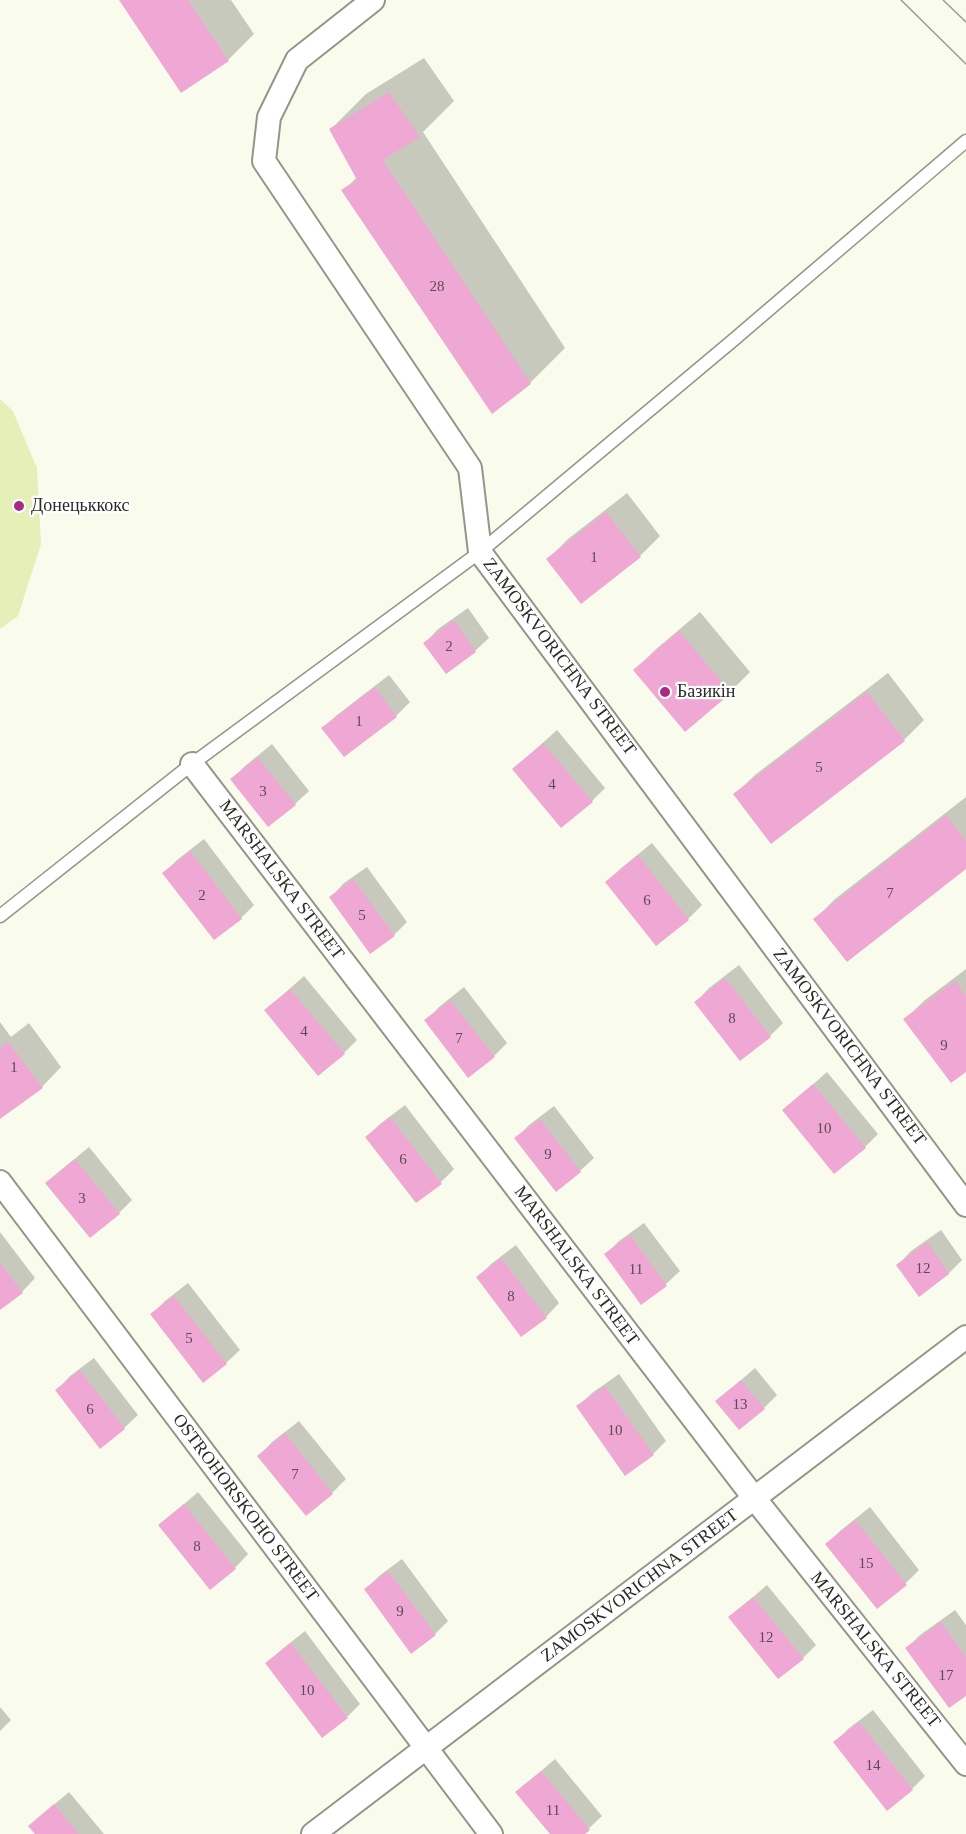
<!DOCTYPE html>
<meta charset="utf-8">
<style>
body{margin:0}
canvas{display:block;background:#f9fbec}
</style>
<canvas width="966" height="1834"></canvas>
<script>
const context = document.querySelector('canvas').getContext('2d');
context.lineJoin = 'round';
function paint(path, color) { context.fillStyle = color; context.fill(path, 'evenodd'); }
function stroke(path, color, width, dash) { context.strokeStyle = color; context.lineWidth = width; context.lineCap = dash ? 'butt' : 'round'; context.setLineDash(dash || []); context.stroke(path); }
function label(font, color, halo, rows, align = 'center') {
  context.font = font + ' "Times New Roman",serif'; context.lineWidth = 4.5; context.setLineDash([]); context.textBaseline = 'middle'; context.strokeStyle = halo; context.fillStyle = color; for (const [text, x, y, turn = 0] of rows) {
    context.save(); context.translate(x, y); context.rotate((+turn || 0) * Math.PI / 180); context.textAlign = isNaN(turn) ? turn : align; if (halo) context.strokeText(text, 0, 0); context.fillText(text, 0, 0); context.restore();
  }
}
const green = new Path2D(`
 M0,399l13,12 24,57 4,76 -23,72 -18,13z`);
const shadow = new Path2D(`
 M120,0h111l23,34 -26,26z
 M424,58l30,43 -31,31 142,216 -35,35 -38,29 -149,-221 14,-14 -26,-48 35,-35z
 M627,493l33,43 -20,20 -59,46 -33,-43 20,-20z
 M468,608l21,30 -14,13 -50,-8 13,-14z
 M700,612l50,60 -20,20 -45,38 -50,-60 20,-20z
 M888,673l36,47 -20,20 -169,54 20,-19z
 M389,675l21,27 -14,14 -52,39 -21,-27 14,-13z
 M557,730l48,58 -13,13 -78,-32z
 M272,744l37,47 -14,13 -63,-25 13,-13z
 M966,797v70l-151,52 20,-20z
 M204,839l50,66 -13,13 -77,-45 13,-13z
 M652,843l50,62 -14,14 -32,25 -49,-62 13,-13z
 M367,867l40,55 -13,13 -63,-38 13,-14z
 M739,965l44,58 -13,13 -74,-34 13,-14z
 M966,969v102l-61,-52 20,-19z
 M304,976l53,64 -13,13 -78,-43z
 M464,987l43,56 -13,13 -68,-35 13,-14z
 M0,1022l11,15 18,-14 32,44 -19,20 -42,31z
 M827,1072l51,62 -13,13 -81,-37z
 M405,1105l49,64 -13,13 -25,19 -49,-64 13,-13z
 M554,1106l40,52 -14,13 -24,19 -40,-52 13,-13z
 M89,1147l43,53 -13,13 -72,-30 14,-13z
 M644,1223l36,48 -14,13 -25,19 -35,-49 13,-13z
 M941,1230l21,30 -13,13 -30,22 -21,-30 13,-14z
 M0,1232l35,46 -13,14 -22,16z
 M516,1245l43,58 -13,14 -68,-40 13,-13z
 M188,1283l52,67 -14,13 -23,18 -51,-67 13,-13z
 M94,1358l44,57 -14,13 -23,19 -44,-57 13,-14z
 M755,1368l22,27 -13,13 -47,-7z
 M619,1374l47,67 -13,13 -75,-48 14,-13z
 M299,1421l47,58 -14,14 -26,21 -47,-58 13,-14z
 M198,1492l50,62 -13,14 -75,-43z
 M870,1507l49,63 -13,13 -29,24 -50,-63 13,-13z
 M402,1559l46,62 -13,13 -69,-45 13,-13z
 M767,1585l49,60 -13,13 -73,-41z
 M955,1610l11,15v69l-59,-46 13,-13z
 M305,1631l55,73 -13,13 -80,-54 14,-13z
 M0,1707l11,13 -11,11z
 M873,1710l52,66 -13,13 -77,-46 13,-14z
 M555,1759l47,57 -19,18h-31l-35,-42z
 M69,1792l35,42h-67l7,-21z`);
const building = new Path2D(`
 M119,0h69l41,61 -48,32z
 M389,92l31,45 -37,23 148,224 -39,30 -151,-224 16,-10 -28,-51z
 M606,512l35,45 -60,47 -35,-45z
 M454,620l22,32 -30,22 -23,-31z
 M679,631l52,62 -46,39 -52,-62z
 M375,687l22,30 -53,40 -23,-29z
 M867,692l38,49 -134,103 -38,-50z
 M543,743l50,59 -32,26 -49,-59z
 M258,757l38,48 -28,22 -38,-48z
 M946,815l20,26v28l-119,93 -34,-43z
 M190,851l52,68 -28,21 -52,-67z
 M638,855l51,65 -33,26 -51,-64z
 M353,879l42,57 -25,18 -41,-57z
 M725,978l46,59 -31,24 -46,-59z
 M955,981l11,15v76l-15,11 -48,-64z
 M290,989l55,65 -27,22 -54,-66z
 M450,1000l45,57 -27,21 -44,-58z
 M8,1042l35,46 -43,31v-71z
 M813,1084l53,64 -32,26 -52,-64z
 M390,1117l52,67 -26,19 -51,-66z
 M540,1119l41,53 -25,20 -42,-54z
 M75,1159l45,55 -30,24 -45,-55z
 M630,1235l37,51 -26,19 -37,-51z
 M927,1242l22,32 -30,23 -23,-32z
 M501,1258l46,60 -26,19 -45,-60z
 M0,1263l23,30 -23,17z
 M174,1296l53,68 -24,19 -53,-69z
 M80,1370l45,59 -25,20 -45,-59z
 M741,1380l24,29 -26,21 -24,-29z
 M605,1386l49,69 -29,21 -49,-70z
 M285,1433l48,61 -27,22 -49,-60z
 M184,1504l52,65 -26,21 -52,-65z
 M855,1520l52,65 -30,24 -52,-65z
 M388,1571l48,64 -25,19 -47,-65z
 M753,1597l51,62 -26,20 -50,-62z
 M941,1622l25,35v39l-17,12 -44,-60z
 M291,1643l57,75 -26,20 -57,-75z
 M859,1722l54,68 -26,21 -54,-69z
 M541,1771l49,59 -5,4h-35l-35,-42z
 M54,1804l25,30h-44l-7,-8z`);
const service = new Path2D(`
 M0,916l192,-152 288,-212 251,-210 235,-201`);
const minor = new Path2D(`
 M373,0l-76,60 -28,57 -5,44 206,307 10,84 486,653
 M192,764l563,735 211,265
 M0,1182l491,652
 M313,1834l653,-497`);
const tram = new Path2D(`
 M901,0l65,64
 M943,0l23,22`);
const markers = [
 [19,506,6,"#a32b82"],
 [665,692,6,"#a32b82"]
];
const numberNames = [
 ["28",437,287],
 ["1",594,558],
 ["2",449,647],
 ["1",359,722],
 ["5",819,768],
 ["4",552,785],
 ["3",263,792],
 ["7",890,894],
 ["2",202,896],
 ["6",647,901],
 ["5",362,916],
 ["8",732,1019],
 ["4",304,1032],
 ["7",459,1039],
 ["9",944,1046],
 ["1",14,1068],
 ["10",824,1129],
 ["9",548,1155],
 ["6",403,1160],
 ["3",82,1199],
 ["12",923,1269],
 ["11",636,1270],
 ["8",511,1297],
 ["5",189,1339],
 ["13",740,1405],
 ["6",90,1410],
 ["10",615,1431],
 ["7",295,1475],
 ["8",197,1547],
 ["15",866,1564],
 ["9",400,1612],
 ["12",766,1638],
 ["17",946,1676],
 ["10",307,1691],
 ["14",873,1766],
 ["11",553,1811]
];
const poiNames = [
 ["Донецьккокс",31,506],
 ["Базикін",677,692]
];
const streetNames = [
 ["ZAMOSKVORICHNA STREET",559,657,53],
 ["MARSHALSKA STREET",281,880,53],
 ["ZAMOSKVORICHNA STREET",849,1047,53],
 ["MARSHALSKA STREET",576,1266,53],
 ["OSTROHORSKOHO STREET",245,1508,53],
 ["ZAMOSKVORICHNA STREET",640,1586,-37],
 ["MARSHALSKA STREET",875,1650,51]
];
paint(green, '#e7efb9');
paint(shadow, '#0003');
paint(building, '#efa8d4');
stroke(service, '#949688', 15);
stroke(minor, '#949688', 26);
stroke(service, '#fff', 12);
stroke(minor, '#fff', 22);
stroke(tram, '#9b9c91', 1.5);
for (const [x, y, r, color] of markers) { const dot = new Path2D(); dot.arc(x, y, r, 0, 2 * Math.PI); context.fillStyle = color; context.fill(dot); stroke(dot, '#fff', 2); }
label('15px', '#5c4b52', null, numberNames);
label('18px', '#2b2c26', '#fff', poiNames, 'left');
label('18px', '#2b2c26', '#fff', streetNames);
</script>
